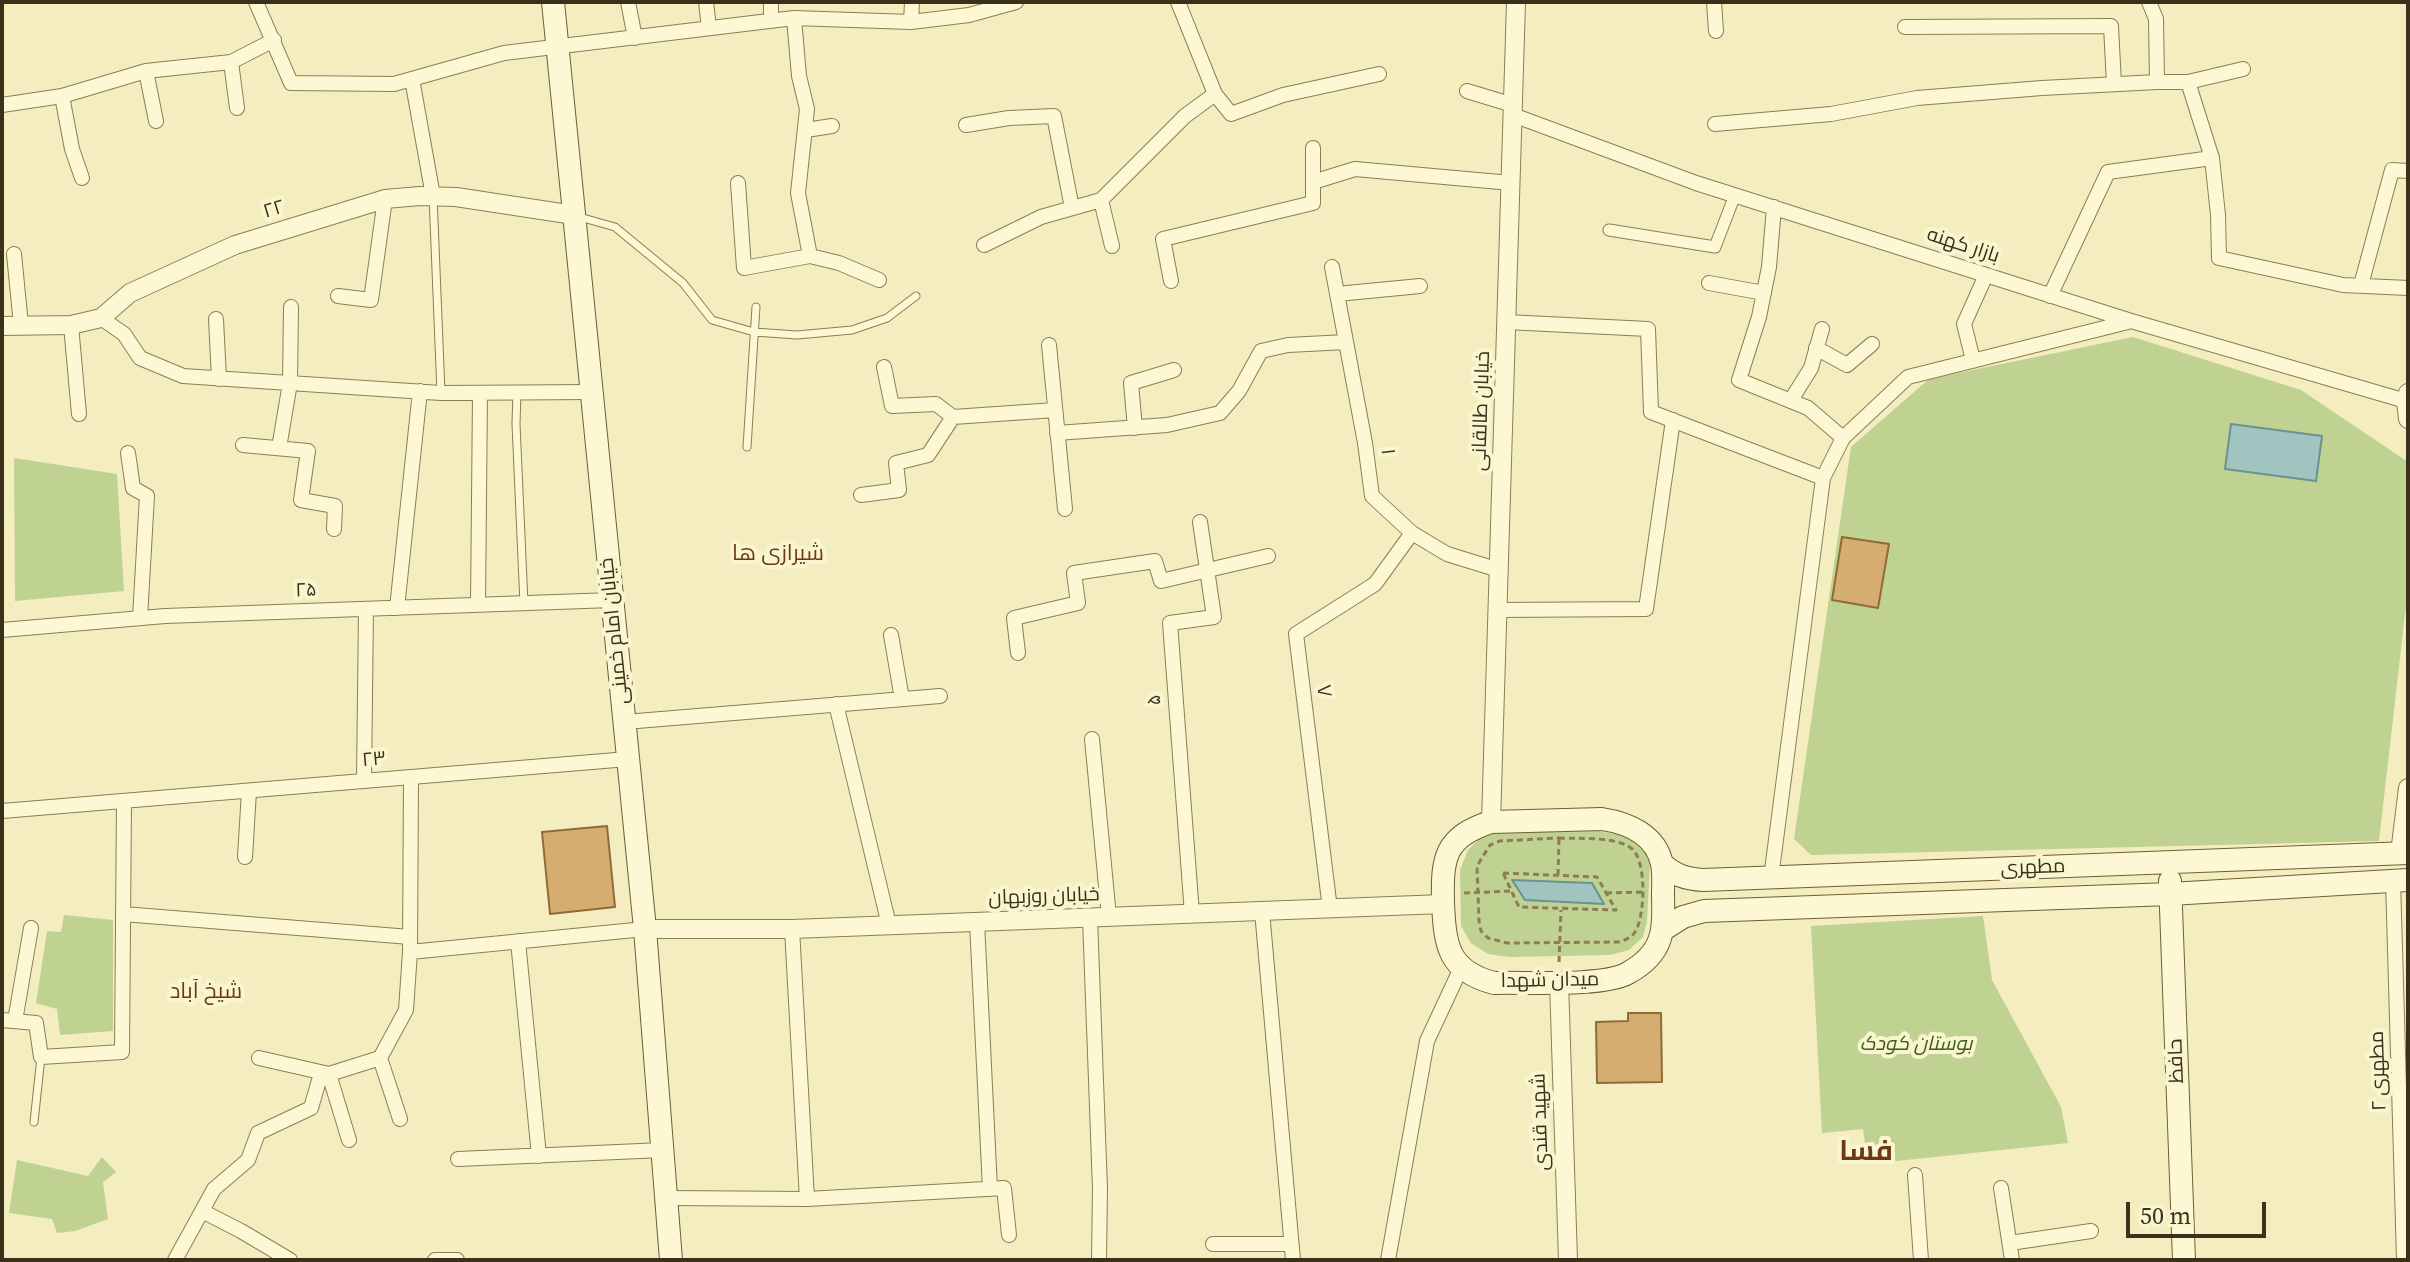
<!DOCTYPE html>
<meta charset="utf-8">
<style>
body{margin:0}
#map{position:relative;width:2410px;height:1262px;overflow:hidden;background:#f3edbf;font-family:"Source Serif 4",serif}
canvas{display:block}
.frame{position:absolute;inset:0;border:4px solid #3b311b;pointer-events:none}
.scale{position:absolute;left:2126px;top:1202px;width:140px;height:36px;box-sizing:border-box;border:4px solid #3b311b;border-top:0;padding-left:10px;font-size:24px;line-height:28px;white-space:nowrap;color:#3b311b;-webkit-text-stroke:6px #f9f5cf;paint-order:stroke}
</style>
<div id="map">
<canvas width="2410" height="1262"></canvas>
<div class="frame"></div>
<div class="scale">50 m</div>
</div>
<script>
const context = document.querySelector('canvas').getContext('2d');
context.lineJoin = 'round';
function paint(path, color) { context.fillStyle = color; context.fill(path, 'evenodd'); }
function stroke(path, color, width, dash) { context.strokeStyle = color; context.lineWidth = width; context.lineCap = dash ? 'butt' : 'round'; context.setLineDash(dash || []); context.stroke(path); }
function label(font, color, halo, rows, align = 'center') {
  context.font = font + ' "Source Serif 4",Cairo,serif'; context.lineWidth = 8; context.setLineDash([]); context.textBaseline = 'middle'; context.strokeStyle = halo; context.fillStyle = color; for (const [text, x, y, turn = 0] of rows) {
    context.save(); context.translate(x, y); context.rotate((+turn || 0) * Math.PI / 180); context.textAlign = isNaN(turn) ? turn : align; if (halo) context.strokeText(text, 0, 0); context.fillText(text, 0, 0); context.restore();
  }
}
const green = new Path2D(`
 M2133,337l168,53 107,72v126l-29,253 -568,14 -17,-16 57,-392 78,-68z
 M14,458l103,16 7,117 -109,10z
 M1597,831l25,4 20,11 8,18 -3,58 -4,15 -14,13 -19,5 -101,2 -21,-3 -17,-11 -10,-17 -1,-56 8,-20 12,-12 18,-6z
 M64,915l49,5v111l-53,4 -3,-26 -21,-6 11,-72 14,1z
 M1983,916l9,64 69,127 7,36 -200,21 -5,-35 -41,4 -11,-207z
 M102,1157l14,15 -13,10 5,37 -33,12 -18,2 -5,-14 -43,-6 8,-53 71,16z`);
const water = new Path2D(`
 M2231,424l91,12 -6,45 -91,-12z
 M1512,880l80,3 12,21 -79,-4z`);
const building = new Path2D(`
 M1842,537l47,7 -11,64 -46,-8z
 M607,826l8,81 -65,7 -8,-82z
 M1628,1013h33l1,69 -65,1 -1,-61 32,-1z`);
const path = new Path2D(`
 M1559,838c19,1 59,-2 73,11 15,12 13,68 3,83 -4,6 -10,8 -16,10l-112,1 -19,-5 -7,-7 -2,-10 -2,-55 13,-21 10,-4z
 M1503,873l94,4 19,33 -97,-3z
 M1558,875l1,-36
 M1464,893l48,-2
 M1606,893l36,-1
 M1559,962l2,-52`);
const service = new Path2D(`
 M433,196l8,197
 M576,216l39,11 68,56 29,37 42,12 43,3 55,-5 35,-12 29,-22
 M517,392l-1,32 8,180
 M747,447l9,-140
 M34,1122l7,-65`);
const pedestrian = new Path2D(`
 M1609,230l106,17 20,-52`);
const minor = new Path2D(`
 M256,2l35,81 103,1 110,-31 290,-35 117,4 58,-7 47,-13
 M628,2l7,36
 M706,2l3,26
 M771,2v19
 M1714,2l2,29
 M2149,2l7,17 1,63
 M794,18l5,58 8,33 -9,84 12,63
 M911,22l1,-20
 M1905,27l206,-1 3,58
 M231,62l6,46
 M146,71l10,50
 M412,79l21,117
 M2188,82l24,76 6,57 1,43 124,27 65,3
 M1467,91l46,14
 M1215,94l16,20 52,-19 96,-21
 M62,96l10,53 10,29
 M2,105l60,-9 84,-25 85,-9 43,-22
 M1513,115l183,68 435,138 275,80
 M1715,124l116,-10 86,-16 125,-10 115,-6h31l55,-13
 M966,125l43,-7 45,-2 18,92
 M806,130l26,-4
 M1313,182l42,-13 156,14
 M738,183l6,85 66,-12 29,7 40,17
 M1101,200l11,46
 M1774,207l-5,60 -10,50 -20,63 69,28 35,30
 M984,245l57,-28 60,-17 84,-84 30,-22 -37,-92
 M14,254l7,71
 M1332,267l33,176 7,53 40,37 35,21 52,16
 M1171,281l-8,-42 150,-36v-55
 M1709,283l55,10
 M2361,285l31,-115 16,1
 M1337,294l83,-8
 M338,296l33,4 14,-101
 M2050,296l58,-124 104,-14
 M101,318l23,16 16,24 43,18 258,17 151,-1
 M216,319l3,60
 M1506,322l142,7 3,83 172,66
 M71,325l8,89
 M1049,345l16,164
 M1816,348l31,17 25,-21
 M1973,360l-9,-36 22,-49
 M884,367l8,39 44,-2 17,13
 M1791,400l20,-32 11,-39
 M1135,428l-4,-45 43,-13
 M1057,433l110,-8 53,-12 19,-22 22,-40 27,-6 58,-3
 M243,445l65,6 -7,49 34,6 -1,23
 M279,448l11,-65 1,-76
 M128,453l5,35 14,8 -7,122
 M861,495l38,-5 -3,-27 32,-8 25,-38 102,-7
 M478,605l2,-212
 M397,608l23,-217
 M1498,610l148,-1 27,-189
 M2,630l163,-14 447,-16
 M891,635l11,64
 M1018,653l-4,-35 64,-15 -4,-30 81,-12 6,20 107,-25
 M836,704l53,221
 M625,722l315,-26
 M1092,739l17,178
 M364,781l2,-172
 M2,811l626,-52
 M245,857l4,-66
 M1771,878l52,-400 20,-40 65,-61 220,-55
 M2393,880l11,380
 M1330,909l-34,-275 79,-50 37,-51
 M1262,911l31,349
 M123,914l287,23
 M1192,914l-22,-291 44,-6 -14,-95
 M1090,918l10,271 -1,71
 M977,922l13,267
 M792,929l15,270
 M518,941l21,215
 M410,952l235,-23
 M2,1020l34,3 5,34 81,-5 2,-251
 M15,1021l16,-93
 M259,1058l70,16 20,66
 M380,1058l20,61
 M458,1159l205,-9
 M1915,1175l6,85
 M2001,1188l11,72
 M666,1198l141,1 197,-11 5,47
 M202,1211l39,20 49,29
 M2010,1243l81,-12
 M1213,1244h78
 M175,1260l39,-71 34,-29 10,-27 53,-25 9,-31 60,-19 26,-48 4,-58 1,-175
 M435,1260h22
 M1388,1260l39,-219 34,-73`);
const tertiary = new Path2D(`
 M2,326l69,-1 30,-7 29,-25 105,-48 150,-46 35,-3 36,1 118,18
 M2408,393l-2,8 2,18
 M1491,822l25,-820
 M2400,853l8,-65
 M645,929h147l651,-25
 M1559,982l9,278`);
const secondary = new Path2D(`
 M553,2l92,927 26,331
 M1602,819c26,4 54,16 60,45 2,9 1,21 1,31 1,36 1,58 -35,78 -24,14 -103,9 -134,10 -46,-12 -49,-37 -51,-80 -1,-45 1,-66 48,-81z
 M1662,864c13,11 23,15 41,16l705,-27
 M2170,881l14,379
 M1664,929l19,-12 21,-6 466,-17 238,-14`);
const streetNames = [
 ["۲۲",274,210,-17],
 ["بازار کهنه",1963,246,18],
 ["خیابان طالقانی",1482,411,-88],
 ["۱",1387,452,83],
 ["۲۵",306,591,-2],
 ["خیابان امام خمینی",615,631,-96],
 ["۷",1323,691,83],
 ["۵",1155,700,-94],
 ["۲۳",374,760,-5],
 ["مطهری",2033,868,-2],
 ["خیابان روزبهان",1044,897,-2],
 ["میدان شهدا",1550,981,-1],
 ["حافظ",2177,1061,-92],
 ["مطهری ۲",2379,1071,-92],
 ["شهید قندی",1541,1122,-92]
];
const parkNames = [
 ["بوستان کودک",1916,1045]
];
const neighbourhoodNames = [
 ["شیرازی ها",778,554],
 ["شیخ آباد",206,992]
];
const districtNames = [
 ["فسا",1866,1153]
];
paint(green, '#bfd292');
paint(water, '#a2c4c0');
stroke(water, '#689390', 2);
paint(building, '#d5ad70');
stroke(building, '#8f6b38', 2);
stroke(service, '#8d7d55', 9);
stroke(pedestrian, '#8d7d55', 13);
stroke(minor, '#8d7d55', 16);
stroke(tertiary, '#8d7d55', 20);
stroke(secondary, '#6f5e38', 24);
stroke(path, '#8d7d55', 3, [6, 4]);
stroke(service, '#fcf8d3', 7);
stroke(pedestrian, '#fcf8d3', 11);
stroke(minor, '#fcf8d3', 14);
stroke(tertiary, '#fcf8d3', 18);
stroke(secondary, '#fcf8d3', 22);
label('20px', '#3b311b', '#f9f5cf', streetNames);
label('italic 20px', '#415a1f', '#f9f5cf', parkNames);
label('22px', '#6d3816', '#f9f5cf', neighbourhoodNames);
label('bold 28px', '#6d3816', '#f9f5cf', districtNames);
</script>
